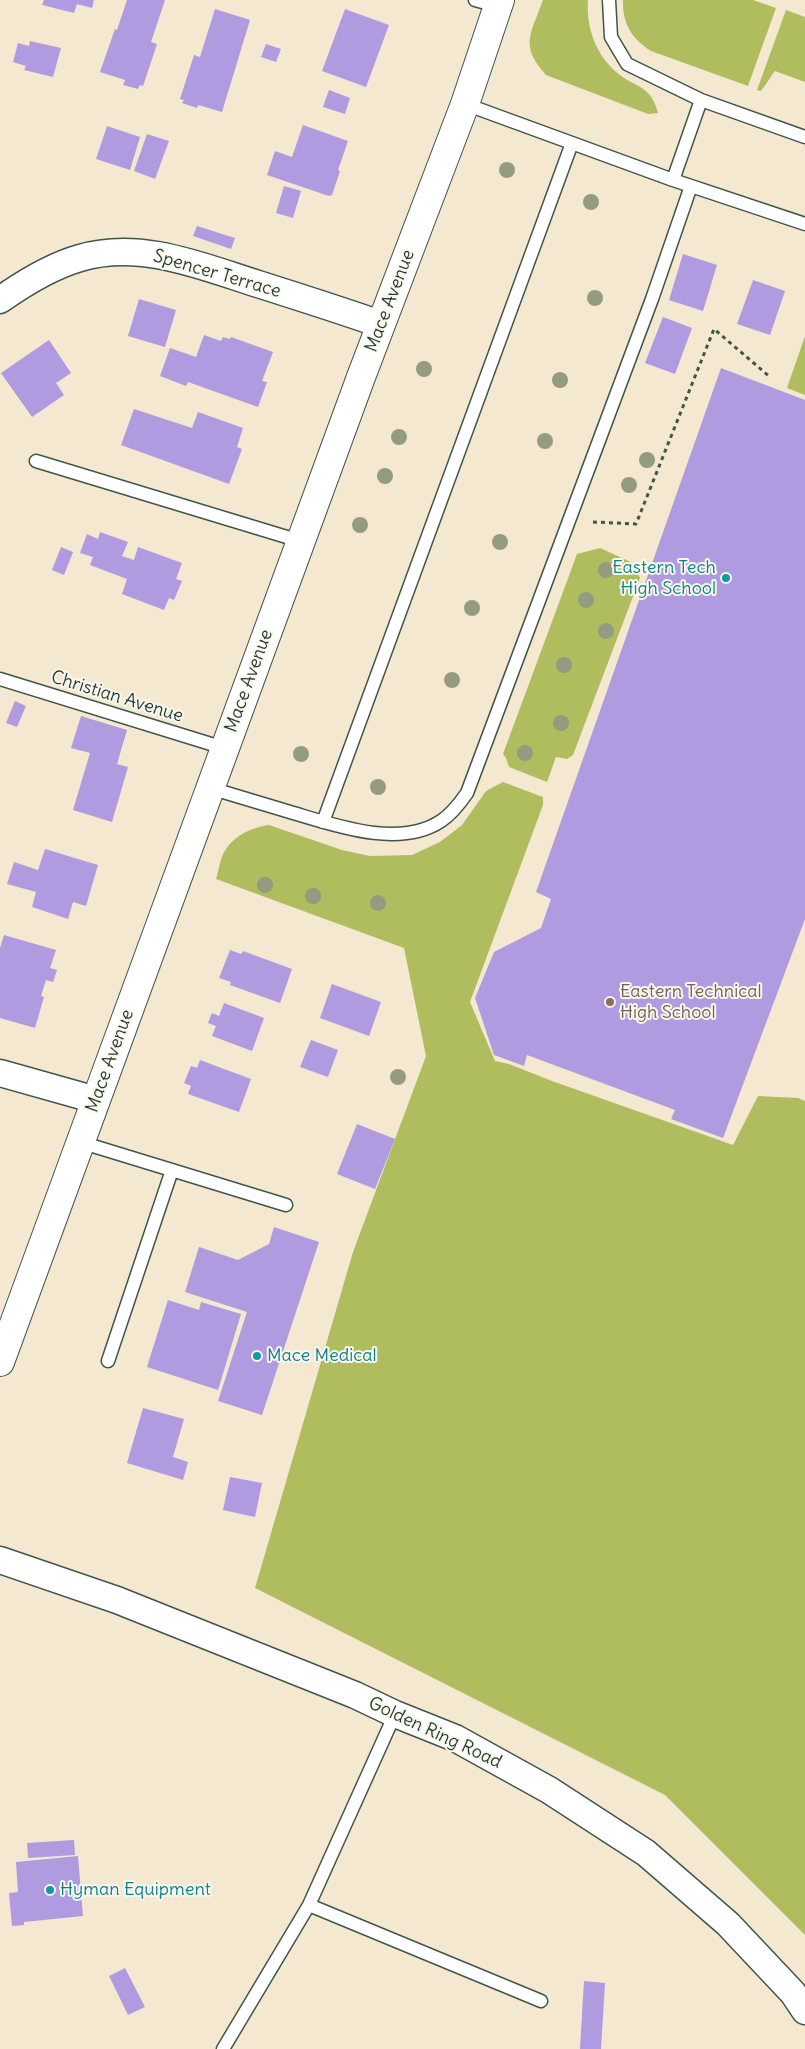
<!DOCTYPE html>
<style>
body{margin:0}
canvas{display:block;background:#f4e8d0}
</style>
<canvas width="805" height="2049"></canvas>
<script>
const context = document.querySelector('canvas').getContext('2d');
context.lineJoin = 'round';
function paint(path, color) { context.fillStyle = color; context.fill(path, 'evenodd'); }
function stroke(path, color, width, dash) { context.strokeStyle = color; context.lineWidth = width; context.lineCap = dash ? 'butt' : 'round'; context.setLineDash(dash || []); context.stroke(path); }
function label(font, color, halo, rows, align = 'center') {
  context.font = font + ' Delius,sans-serif'; context.lineWidth = 4; context.setLineDash([]); context.textBaseline = 'middle'; context.strokeStyle = halo; context.fillStyle = color; for (const [text, x, y, turn = 0] of rows) {
    context.save(); context.translate(x, y); context.rotate((+turn || 0) * Math.PI / 180); context.textAlign = isNaN(turn) ? turn : align; if (halo) context.strokeText(text, 0, 0); context.fillText(text, 0, 0); context.restore();
  }
}
const green = new Path2D(`
 M543,0h45c-2,26 7,53 27,71 19,17 36,13 43,42l-10,1 -102,-39c-27,-30 -15,-41 -3,-75z
 M623,0h130l23,8 -28,78 -97,-35c-19,-12 -29,-28 -28,-51z
 M786,10l19,7v65l-30,-11 -14,20 -4,-1z
 M805,336v59l-18,-7z
 M600,548l33,15 7,15 -67,177 -6,4 -11,-2 -9,25 -38,-15 -3,-9 -3,-4 74,-200z
 M503,782l40,15v8l-73,197 25,59 14,3 43,17 181,64 25,-49 40,2 7,3v834l-140,-140 -410,-207 98,-336 73,-196 -22,-108 -188,-69c3,-9 4,-22 10,-30 9,-14 27,-22 43,-24l73,25 28,6 42,-1 28,-13 22,-17 24,-34z`);
const building = new Path2D(`
 M44,0h50l-2,8 -15,-4 -3,9 -32,-8z
 M127,0h38l-14,42 6,2 -14,42 -3,-1 -2,4 -15,-4 2,-5 -25,-8 15,-43 2,1z
 M215,9l35,11 -28,92 -24,-7 -1,3 -15,-5 2,-3 -4,-1 14,-44 6,2z
 M345,9l44,16 -23,62 -44,-16z
 M30,41l31,7 -8,29 -29,-7 2,-4 -13,-4 5,-19 11,3z
 M266,44l15,5 -5,13 -15,-5z
 M329,90l21,8 -5,16 -22,-7z
 M303,125l45,16 -10,29 2,1 -8,24 -3,1 -62,-21 8,-24 17,6z
 M107,126l33,11 -10,33 -34,-11z
 M147,134l22,7 -14,38 -21,-8z
 M284,186l17,5 -8,27 -17,-5z
 M197,226l38,12 -4,11 -38,-13z
 M683,254l34,11 -14,46 -34,-11z
 M753,280l32,11 -15,44 -33,-11z
 M139,299l37,11 -11,37 -37,-11z
 M663,317l29,11 -17,46 -30,-11z
 M204,335l17,6 2,-4 7,2 1,-2 42,15 -11,29 5,1 -9,25 -70,-25 -2,4 -26,-10 10,-28 26,9z
 M49,340l22,33 -15,10 8,12 -32,22 -31,-44z
 M721,368l84,32v519l-82,219 -52,-19 4,-9 -148,-55 -3,11 -30,-11 -19,-57 19,-46 47,-24 10,-29 -15,-7z
 M134,409l58,19 6,-16 45,16 -6,19 5,2 -13,35 -108,-39z
 M100,532l28,10 -6,14 12,4 4,-13 44,16 -6,16 6,2 -8,19 -5,-2 -5,12 -42,-16 5,-15 -37,-14 3,-8 -13,-4 7,-19 11,5z
 M61,547l12,5 -9,23 -12,-5z
 M15,701l11,5 -9,21 -11,-4z
 M81,716l46,14 -10,34 11,3 -16,55 -39,-12 17,-57 -19,-5z
 M45,849l53,16 -12,41 -13,-4 -5,17 -36,-12 4,-15 -29,-8 7,-22 24,8z
 M4,935l52,15 -6,18 7,2 -4,12 -7,-2 -5,16 3,1 -9,31 -35,-10v-70z
 M230,950l11,4 2,-3 49,18 -12,34 -50,-18 1,-3 -12,-4z
 M332,984l49,18 -12,34 -49,-18z
 M224,1003l40,15 -12,33 -40,-15 4,-10 -8,-3 4,-10 7,3z
 M311,1040l27,10 -10,27 -28,-10z
 M200,1060l51,19 -12,33 -51,-18 3,-8 -7,-3 7,-17 6,2z
 M357,1124l38,15 -20,50 -38,-15z
 M274,1227l45,15 -57,173 -44,-14 29,-89 -62,-20 14,-45 39,13 31,-16z
 M168,1300l31,10 2,-8 40,12 -23,76 -71,-23z
 M143,1408l41,11 -11,38 15,5 -5,18 -56,-17z
 M230,1477l32,6 -7,34 -32,-7z
 M74,1840l1,15 -47,3 -1,-15z
 M78,1856l5,60 -59,6v3l-12,1 -3,-33 9,-1 -2,-30z
 M125,1968l20,39 -17,8 -19,-39z
 M584,1981l21,2 -4,66h-21z`);
const path = new Path2D(`
 M593,522l43,2 78,-195 56,48`);
const lane = new Path2D(`
 M475,0l22,6
 M609,0l2,37 16,27 74,36 104,37
 M465,104l208,76 132,44
 M673,180l28,-80
 M36,461l264,80
 M0,679l224,69
 M210,788c27,8 54,16 80,24 44,13 109,37 151,9 11,-7 19,-18 26,-28l185,-494 39,-113
 M323,822l249,-679
 M80,1142l206,63
 M108,1361l64,-191
 M309,1905l232,96
 M223,2049l86,-144 86,-191`);
const street = new Path2D(`
 M0,300c24,-17 52,-34 80,-42 60,-18 121,8 178,26 41,13 82,26 122,40
 M0,1073l96,27
 M0,1560l117,40 238,95 40,19 60,24 94,52 97,63 82,71 65,69 12,18`);
const secondary = new Path2D(`
 M0,1362l361,-985 104,-273 35,-104`);
const trees = [
 [507,170],
 [591,202],
 [595,298],
 [424,369],
 [560,380],
 [399,437],
 [545,441],
 [647,460],
 [385,476],
 [629,485],
 [360,525],
 [500,542],
 [606,570],
 [586,600],
 [472,608],
 [606,631],
 [564,665],
 [452,680],
 [561,723],
 [525,753],
 [301,754],
 [378,787],
 [265,885],
 [313,896],
 [378,903],
 [398,1077]
];
const markers = [
 [726,578,5,"#0f9aa8"],
 [610,1002,5,"#8d6e63"],
 [257,1356,5,"#0f9aa8"],
 [50,1890,5,"#0f9aa8"]
];
const streetNames = [
 ["Spencer Terrace",217,274,16],
 ["Mace Avenue",390,301,-69],
 ["Mace Avenue",249,681,-70],
 ["Christian Avenue",117,697,17],
 ["Mace Avenue",110,1061,-70],
 ["Golden Ring Road",435,1733,25]
];
const cultureNames = [
 ["Eastern Tech",716,568,"right"],
 ["High School",716,589,"right"],
 ["Mace Medical",267,1356],
 ["Hyman Equipment",60,1890]
];
const educationNames = [
 ["Eastern Technical",620,992],
 ["High School",620,1013]
];
paint(green, '#b0bd5f');
paint(building, '#b09ae0');
stroke(lane, '#3f574b', 15);
stroke(street, '#3f574b', 29);
stroke(secondary, '#3f574b', 30);
stroke(path, '#3f574b', 3, [4, 4]);
stroke(lane, '#fff', 12);
stroke(street, '#fff', 26);
stroke(secondary, '#fff', 28);
context.fillStyle = '#939c80';
for (const [x, y] of trees) { context.beginPath(); context.arc(x, y, 8, 0, 2 * Math.PI); context.fill(); }
for (const [x, y, r, color] of markers) { const dot = new Path2D(); dot.arc(x, y, r, 0, 2 * Math.PI); context.fillStyle = color; context.fill(dot); stroke(dot, '#fbf7ec', 2); }
label('18px', '#1f3d34', '#fbf7ec', streetNames);
label('18px', '#0d838f', '#fbf7ec', cultureNames, 'left');
label('18px', '#785e54', '#fbf7ec', educationNames, 'left');
</script>
